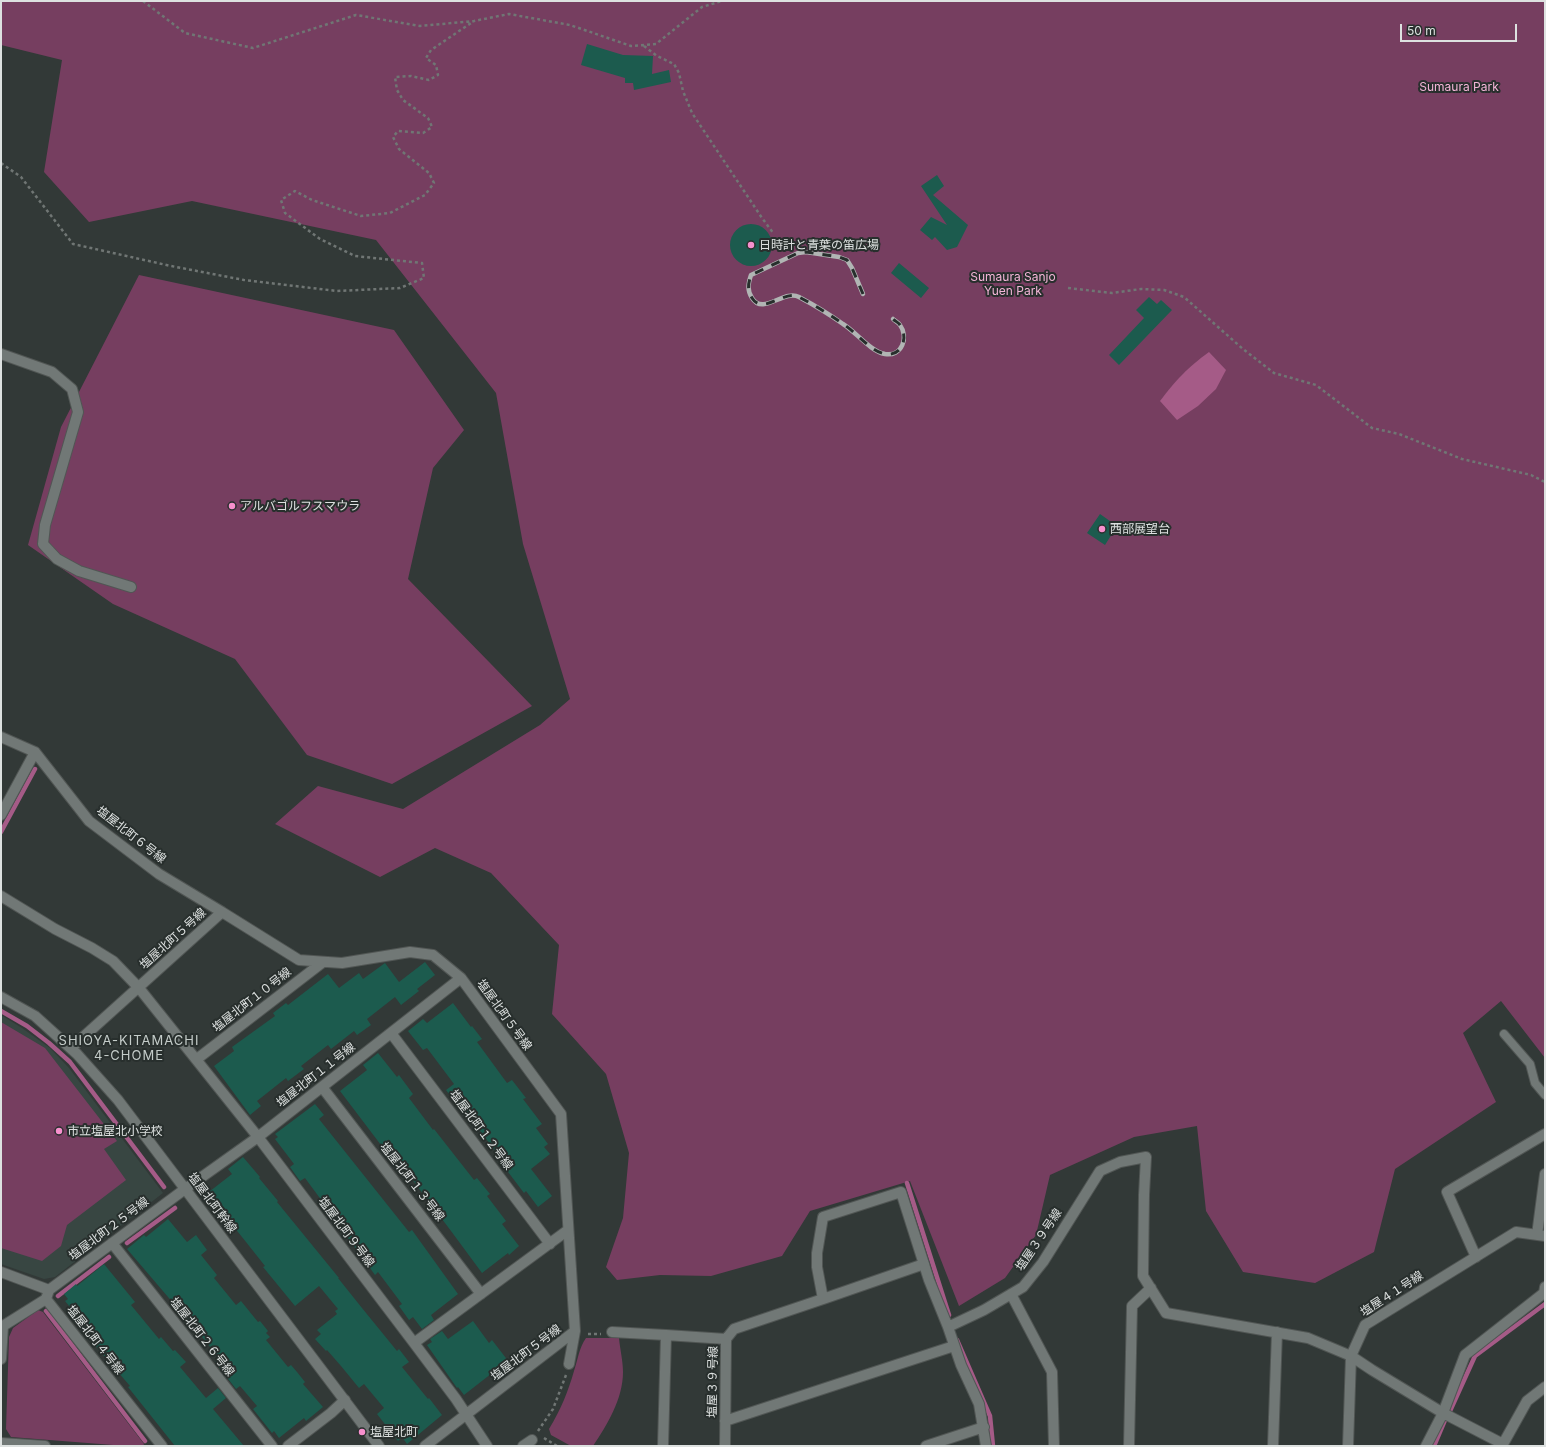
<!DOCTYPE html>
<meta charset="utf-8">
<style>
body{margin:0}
#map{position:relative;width:1546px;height:1447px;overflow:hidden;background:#323937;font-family:Inter,sans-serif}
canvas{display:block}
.frame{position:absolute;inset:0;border:2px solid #dde1e0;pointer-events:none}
.scale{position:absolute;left:1400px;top:24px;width:117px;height:18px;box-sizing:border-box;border:2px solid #dde1e0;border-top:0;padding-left:5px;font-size:12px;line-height:14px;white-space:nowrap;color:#dde1e0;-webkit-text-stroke:3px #282f2d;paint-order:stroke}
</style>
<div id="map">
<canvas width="1546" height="1447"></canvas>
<div class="frame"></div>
<div class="scale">50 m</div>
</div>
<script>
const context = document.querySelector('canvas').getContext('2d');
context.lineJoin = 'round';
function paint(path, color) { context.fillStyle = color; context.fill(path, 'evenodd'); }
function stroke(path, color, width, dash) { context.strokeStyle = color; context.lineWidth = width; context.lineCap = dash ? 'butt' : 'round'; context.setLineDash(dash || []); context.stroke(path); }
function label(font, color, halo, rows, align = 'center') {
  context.font = font + ' Inter,"Noto Sans JP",sans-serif'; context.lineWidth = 4; context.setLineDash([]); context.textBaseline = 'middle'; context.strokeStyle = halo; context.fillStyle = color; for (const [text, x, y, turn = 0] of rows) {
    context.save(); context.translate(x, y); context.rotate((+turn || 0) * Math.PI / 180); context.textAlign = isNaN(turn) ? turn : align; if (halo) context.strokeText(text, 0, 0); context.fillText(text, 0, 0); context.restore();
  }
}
const built = new Path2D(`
 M1,1015l21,13 28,20 19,20 94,125 -108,84 -11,2 -43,-15z`);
const green = new Path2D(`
 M1,1h1544v1057l-44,-57 -38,32 33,69 -101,67 -21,83 -59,31 -72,-11 -37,-61 -9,-85 -63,11 -84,38 -14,60 -31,43 -46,28 -49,-125 -100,30 -28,45 -71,20 -51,-1 -43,5 -11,-13 17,-49 6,-65 -23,-79 -54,-60 7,-69 -68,-72 -56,-25 -55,29 -105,-53 43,-38 85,23 137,-84 30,-26 -47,-155 -27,-151 -120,-153 -184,-39 -103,21 -45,-50 18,-112 -61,-15z
 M139,275l255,55 70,100 -31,38 -25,111 124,127 -140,78 -85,-29 -72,-96 -122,-55 -85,-59 33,-118z
 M1,1022l44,26 72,93 -13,8 22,31 -59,45 -6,21 -19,15 -41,-13z
 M38,1310l5,2 101,132 -1,2h-17l-115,-9 -5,-8 3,-92 4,-9z
 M586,1338h33c1,11 4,23 4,34 0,27 -16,53 -30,74h-22l-20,-11 -2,-6c12,-20 19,-37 25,-58 4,-12 5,-23 12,-33z`);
const water = new Path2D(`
 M1209,352l17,18 -10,19 -18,17 -21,14 -17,-19c16,-21 27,-33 49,-49z`);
const stream = new Path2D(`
 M1,832l34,-63
 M1,1011l26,15 22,17 21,19 94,125
 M907,1183l42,132
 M127,1243l48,-35
 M58,1296l51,-39
 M46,1311l99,130
 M957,1340l33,76 3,30
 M1450,1411l25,-55 70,-52
 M1434,1446l11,-26`);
const building = new Path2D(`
 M587,44l36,11 30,1 -1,18 17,-4 2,12 -37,8 -1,-7h-8v-5l-44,-13z
 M937,175l7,11 -11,9 35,30 -11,22 -10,3 -12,-13 -3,3 -12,-10 11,-13 16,8 -26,-39z
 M730 245a21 21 0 1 1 42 0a21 21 0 1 1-42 0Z
 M899,263l30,25 -8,10 -30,-25z
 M1149,297l8,7 4,-4 11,10 -53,55 -10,-10 35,-37 -8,-8z
 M1100,514l17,12 -12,19 -18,-12z
 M425,962l10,13 -18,14 2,2 -18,14 -6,-8 -28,22 4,6 -14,10 -3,-4 -23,18 -3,-4 -27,21 3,3 -16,12 -2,-3 -29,23 4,5 -11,9 -36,-49 20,-15 -2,-4 43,-31 -2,-3 13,-10 2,2 40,-31 11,14 20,-15 4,6 22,-16 14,19z
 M453,1003l18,24 1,-1 10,13 -5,3 30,41 5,-3 14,18 -3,1 19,25 -6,4 12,16 -4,3 6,7 -19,15 21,27 -14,11 -12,-16 -2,2 -22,-29 2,-1 -43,-58 -2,2 -13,-17 8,-6 -27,-36 -4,2 -15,-19 15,-12 4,4z
 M378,1053l19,24 2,-2 14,19 -4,4 24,32 1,-1 40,51 3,-2 13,16 -3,2 19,25 -4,3 17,22 -10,9 -1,-2 -26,20 -31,-42 -61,-81 -3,3 -47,-62 27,-21 -4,-5z
 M315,1104l9,11 -5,4 90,113 3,-2 46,64 -27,21 3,5 -12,9 -9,-12 -4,3 -10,-14 3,-2 -24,-32 -3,3 -27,-37 -2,-4 2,-1 -24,-32h-2l-17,-23 -5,3 -10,-14 4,-3 -19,-25 3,-2 -3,-3z
 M243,1157l17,20 -1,1 19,23 -1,1 62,76h-1l24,30 35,43 2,-2 10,13 -7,5 26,32 1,-1 13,17 -35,29 -5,-7 -4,4 -21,-27 7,-6 -20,-24 -5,4 -18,-22 -14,-16 -1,1 -11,-12 6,-5 -4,-4 20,-16 -2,-3 3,-2 -19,-23 -24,20 -32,-39 2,-1 -19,-24 -28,-35 -2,1 -11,-13 27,-21 -4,-5z
 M168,1219l19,23 9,-7 11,15 -6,5 16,20 -3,3 22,27 5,-4 17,21 2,-1 8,10 -2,2 4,4 -4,3 22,27 3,-2 6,7 8,10 -2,2 20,23 -17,14 -2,-3 -25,20 -5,-7 -2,2 -19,-24 4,-3 -17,-20 -4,3 -21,-27 5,-3 -26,-32 -2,1 -13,-16 1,-1 -53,-62 17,-14 2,2z
 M104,1264l31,38 -4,3 28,34 2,-2 12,14 2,-1 11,12 -6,5 26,31 12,-10 8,10 -13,11 31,37h-69l-47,-59 2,-1 -37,-43 1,-1 -13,-16 3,-2 -19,-23 3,-2 -4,-5 12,-10 1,2z
 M473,1321l16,22 3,-3 17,22 -12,10 -1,-2 -32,25 -6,-8 -1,1 -30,-43 5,-3 -2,-3 12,-8 6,8z`);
const path = new Path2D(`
 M143,1l42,32 68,15 103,-33 64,11 54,-5 35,-7 61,11 61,21 25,-2 46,-37 20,-6
 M644,46l13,10 17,8 5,9 4,18 9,22 70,105 12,16
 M1,163l20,14 52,67 98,22 73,14 93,11 63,-3 24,-10 -2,-15 -67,-7 -35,-17 -35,-26 -4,-13 14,-9 17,9 49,16 29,-3 35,-18 9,-12 -5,-10 -30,-24 -6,-12 5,-6 25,2 9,-6 -4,-9 -25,-18 -6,-10 -2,-13 16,-1 18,4 9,-5 -2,-10 -10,-7 5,-8 43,-29
 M1068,288l44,5 29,-4 23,1 20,7 59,52 31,24 42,12 56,43 27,6 63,25 69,16 14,7
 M588,1334h13
 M538,1431l15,-22 13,-34
 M544,1438l13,8`);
const service = new Path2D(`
 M1504,1034l26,30 5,19 10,12`);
const minor = new Path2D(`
 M1,354l51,18 20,17 6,23 -33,113 -2,19 14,15 22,12 52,16
 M1,737l34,15 54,69 70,53 63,38
 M1,815l34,-63
 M1,896l54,33 37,19 21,13 26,27 119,149 156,206 154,-113
 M391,1033l159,211
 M71,1048l151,-136 77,48 43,3 68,-11 23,3 28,23 100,136 14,217 -150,115
 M197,1059l126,-97
 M322,1087l159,207
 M1537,1235l8,-61
 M112,1243l160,203
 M1476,1257l-29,-65 98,-58
 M1,1272l48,18 -3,9 116,147
 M49,1290l136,-101 73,-52 203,-159
 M1011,1294l41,78 2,74
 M823,1299l101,-35
 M612,1332l54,3 60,4
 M414,1343l42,56 31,47
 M1,1359l2,-33 43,-27
 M569,1364l6,-33
 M725,1421l229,-75
 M1,1443l44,3
 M288,1446l43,-33 14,-13
 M523,1446l9,-6
 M663,1446l3,-111
 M725,1446l1,-107 8,-10 89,-30 -6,-32v-14l6,-36 78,-25 28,88 19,47
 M926,1446l58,-19
 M986,1446l-7,-42 -18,-39 -13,-38 36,-17 39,-23 20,-25 57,-91 20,-9 26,-5 -2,38 -1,81 23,37 142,25 43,18 21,14 71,43 60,31 24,-43 18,-14
 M1129,1446l3,-140 19,-18
 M1273,1446l4,-114
 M1348,1446l3,-90 14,-31 151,-93 29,4
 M1426,1446l17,-33 22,-58 79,-62 1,-6`);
const tertiary = new Path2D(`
 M1,997l34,19 42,38 41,46 261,346`);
const rail = new Path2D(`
 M863,294l-11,-26 -5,-8 -8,-3 -33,-5 -8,1 -47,22c-3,9 -4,15 1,23 11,18 32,-9 47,-1 15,8 30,17 44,27 13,8 27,27 42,30 17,3 24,-17 15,-29 -1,-2 -5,-4 -7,-6`);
const markers = [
 [751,245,4,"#f790cd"],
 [232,506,4,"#f790cd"],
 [1102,529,4,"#f790cd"],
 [59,1131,4,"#f790cd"],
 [362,1432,4,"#f790cd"]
];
const parkNames = [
 ["Sumaura Park",1459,87],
 ["Sumaura Sanjo",1013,277],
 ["Yuen Park",1013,291]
];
const poiNames = [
 ["日時計と青葉の笛広場",759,245],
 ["アルバゴルフスマウラ",240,506],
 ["西部展望台",1110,529],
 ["市立塩屋北小学校",67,1131],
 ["塩屋北町",370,1432]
];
const streetNames = [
 ["塩屋北町６号線",131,835,38],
 ["塩屋北町５号線",173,939,-42],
 ["塩屋北町１０号線",252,1000,-38],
 ["塩屋北町５号線",504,1015,54],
 ["塩屋北町１１号線",316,1075,-38],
 ["塩屋北町１２号線",481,1130,53],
 ["塩屋北町１３号線",412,1182,52],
 ["塩屋北町幹線",212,1203,53],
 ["塩屋北町２５号線",109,1229,-37],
 ["塩屋北町９号線",346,1232,53],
 ["塩屋３９号線",1039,1240,-56],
 ["塩屋４１号線",1392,1294,-33],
 ["塩屋北町２６号線",202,1337,52],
 ["塩屋北町４号線",95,1340,52],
 ["塩屋北町５号線",526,1353,-37],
 ["塩屋３９号線",713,1382,-89]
];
const neighbourhoodNames = [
 ["SHIOYA-KITAMACHI",129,1041],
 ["4-CHOME",129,1056]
];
paint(built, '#384642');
paint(green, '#763e60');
paint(water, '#a55b87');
stroke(stream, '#a55b87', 4.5);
paint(building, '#1c5b4e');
stroke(service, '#515654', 10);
stroke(minor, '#515654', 12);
stroke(tertiary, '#515654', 12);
stroke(path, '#707674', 2.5, [3, 3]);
stroke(service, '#717876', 8);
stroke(minor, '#717876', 10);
stroke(tertiary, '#717876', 10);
stroke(rail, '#b1b5b4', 4.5);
stroke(rail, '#282f2d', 3, [9]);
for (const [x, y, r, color] of markers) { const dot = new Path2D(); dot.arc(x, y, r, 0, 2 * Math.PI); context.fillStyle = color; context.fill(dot); stroke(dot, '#282f2d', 1.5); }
label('12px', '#f4b5d8', '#282f2d', parkNames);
label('12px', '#dde1e0', '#282f2d', poiNames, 'left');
label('12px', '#dde1e0', '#282f2d', streetNames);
context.letterSpacing = '1px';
label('13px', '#c4ccc9', '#282f2d', neighbourhoodNames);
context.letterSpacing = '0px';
</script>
